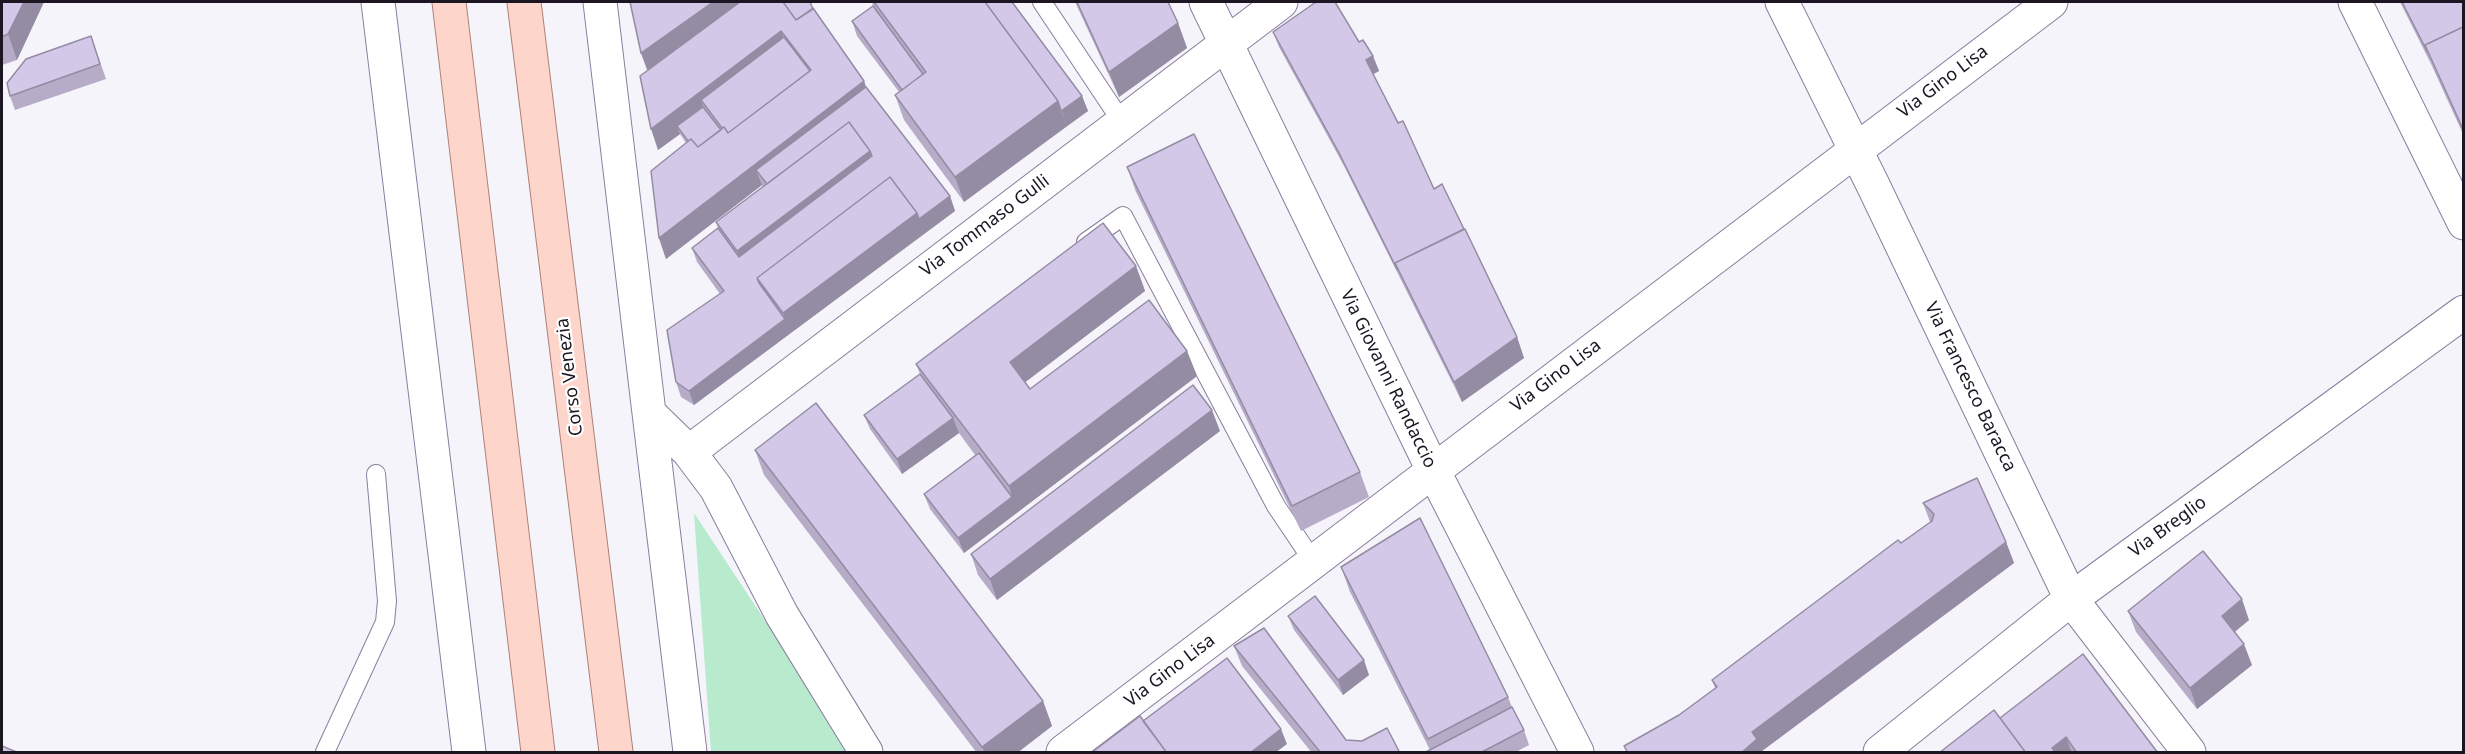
<!DOCTYPE html>
<style>
body{margin:0}
#map{position:relative;width:2465px;height:754px;overflow:hidden;background:#f6f4fb;font-family:"Noto Sans",sans-serif}
canvas{display:block}
.frame{position:absolute;inset:0;border:3px solid #1b1622;pointer-events:none}
</style>
<div id="map">
<canvas width="2465" height="754"></canvas>
<div class="frame"></div>
</div>
<script>
const context = document.querySelector('canvas').getContext('2d');
context.lineJoin = 'round';
function paint(path, color) { context.fillStyle = color; context.fill(path, 'evenodd'); }
function stroke(path, color, width, dash) { context.strokeStyle = color; context.lineWidth = width; context.lineCap = dash ? 'butt' : 'round'; context.setLineDash(dash || []); context.stroke(path); }
function label(font, color, halo, rows, align = 'center') {
  context.font = font + ' "Noto Sans",sans-serif'; context.lineWidth = 4.5; context.setLineDash([]); context.textBaseline = 'middle'; context.strokeStyle = halo; context.fillStyle = color; for (const [text, x, y, turn = 0] of rows) {
    context.save(); context.translate(x, y); context.rotate((+turn || 0) * Math.PI / 180); context.textAlign = isNaN(turn) ? turn : align; if (halo) context.strokeText(text, 0, 0); context.fillText(text, 0, 0); context.restore();
  }
}
const green = new Path2D(`
 M694,513l158,239h-141z`);
const service = new Path2D(`
 M1042,2l80,120
 M1086,242l37,-26 153,290 37,55
 M325,752l60,-130 2,-21 -11,-127`);
const minor = new Path2D(`
 M378,2l91,750
 M600,2l49,411 40,39 27,36 66,127 84,137
 M1206,2l227,468 144,282
 M1782,2l91,183 198,414 118,153
 M649,413l41,339
 M689,452l592,-450
 M1063,752l988,-750`);
const tertiary = new Path2D(`
 M2355,2l109,221
 M1880,752l191,-153 393,-287`);
const primary = new Path2D(`
 M449,2l89,750
 M524,2l92,750`);
const wall = new Path2D(`
 M2,2h42l-27,58 -15,5z
 M872,2h140l70,94 6,15 -124,91 -60,-82 -9,-25 4,-3 -42,-56 -5,-15 21,-15z
 M1075,2h93l10,21 9,25 -68,49z
 M2400,2h63v132l-31,-68z
 M813,9l51,72 2,6 84,109 5,15 -261,194 -13,-8 -5,-15 44,-88 -23,-32 -5,-14 26,-20 -2,-6 47,-35 -1,-2 -96,74 -7,-21 27,-95 -6,-9 -22,16 -11,-80 -6,-17z
 M1273,32l86,10 14,14 6,15 -6,3 61,115 83,148 7,21 -62,44 -118,-236 -65,-119z
 M91,36l15,43 -91,31 -5,-14z
 M1127,167l233,305 9,25 -68,34 -165,-339z
 M1136,266l9,25 -120,91 5,7 157,-38 10,25 -233,177 -34,-44 -6,-15 51,-39 -16,-22 -57,41 -32,-45 -6,-14 56,-41 -4,-10z
 M1220,431l-223,169 -19,-25 -7,-21z
 M755,450l288,251 9,25 -35,27h-40l-213,-278z
 M1923,503l83,39 8,21 -252,188v2h-135l-3,-7 55,-31 36,-27 -3,-8 218,-158z
 M1341,567l167,130 4,10 12,23 5,15 -15,8h-90l6,-3 -80,-158z
 M2128,611l121,9 -14,12 17,33 -55,44 -61,-77z
 M1288,616l81,59 -26,20 -49,-65z
 M1234,646l112,94 54,13h-88l-70,-87z
 M2000,718l158,35h-219z`);
const shadedWall = new Path2D(`
 M24,2h20l-27,58 -9,-26z
 M713,2h36l-100,72 -8,-21z
 M1178,23l9,25 -68,49 -10,-25z
 M781,31l8,21 -88,48 5,14 -29,12 3,8 -22,16 -7,-21z
 M1373,56l6,15 -7,4 -6,-15z
 M864,81l7,21 -115,68 6,15 -96,74 -7,-21z
 M1082,96l6,15 -21,15 -6,-15z
 M1058,101l9,25 -103,76 -9,-25z
 M870,151l7,20 -133,101 -7,-21z
 M950,196l5,15 -261,194 -5,-14 96,-72 -2,-6 134,-100z
 M1136,266l9,25 -126,96 -9,-25z
 M1517,337l7,21 -62,44 -8,-20z
 M1187,351l10,25 -233,177 -6,-15 54,-41 -3,-11z
 M1212,410l8,21 -223,169 -7,-21z
 M953,418l6,15 -57,41 -5,-15z
 M2006,542l8,21 -252,188v2h-21l11,-21z
 M2242,599l7,21 -20,16 -7,-20z
 M2244,644l8,21 -55,44 -7,-21z
 M1364,660l5,15 -26,20 -5,-15z
 M1043,701l9,25 -35,27h-32l-3,-6z
 M1281,729l6,15 -12,9h-25z
 M2066,737l6,16h-18l-2,-5z`);
const building = new Path2D(`
 M2,2h22l-16,32 -6,3z
 M630,2h83l-72,51z
 M740,2h43l13,18 17,-12 51,73 -205,157 -8,-67 40,-32 7,8 26,-20 4,6 83,-63 -30,-39 -130,98 -11,-53z
 M783,2h27l3,7 -17,11z
 M874,2h111l73,99 -103,76 -60,-82 31,-23z
 M985,2h27l70,94 -21,15 -3,-10z
 M1077,2h91l10,21 -69,49z
 M1316,2h19l24,40 4,-2 10,16 -7,4 32,63 5,-2 31,68 8,-5 22,45 -69,34 2,6 -59,-118 -65,-119z
 M2402,2h61v25l-38,18 2,6z
 M873,6l50,68 -21,16 -50,-69z
 M2463,27v101l-1,-1 -37,-82z
 M91,36l9,28 -90,32 -3,-13 19,-24z
 M784,37l26,34 -82,62 -4,-6 -2,1 -21,-28z
 M866,87l84,109 -31,23 -2,-6 -27,-36 -133,101 2,5 26,36 -96,72 -13,-9 -9,-52 57,-39 -32,-43 26,-20 21,29 133,-101 -2,-5 -21,-29 -82,62 -11,-14z
 M703,107l18,23 -23,17 -7,-8 -3,2 -11,-15z
 M849,122l21,29 -133,100 -21,-29z
 M1194,134l166,338 -68,34 -165,-339z
 M890,177l27,36 -134,100 -26,-35z
 M1103,223l33,43 -126,96 20,27 119,-89 38,51 -178,135 -93,-122z
 M1465,229l52,108 -63,45 -59,-119z
 M920,374l33,44 -56,41 -33,-44z
 M1193,385l19,25 -222,169 -19,-25z
 M816,403l227,298 -61,46 -227,-297z
 M979,453l33,44 -54,41 -34,-44z
 M1977,478l29,64 -254,190 5,7 -16,14h-113l-4,-7 55,-31 38,-28 -5,-7 186,-140 3,3 31,-22 2,-7 -11,-11z
 M1420,518l88,179 -80,42 -87,-172z
 M2203,551l39,48 -20,17 22,28 -54,44 -62,-77z
 M1315,596l49,64 -26,20 -50,-64z
 M1264,628l82,112 16,1 25,-13 13,25h-79l-87,-107z
 M2083,654l75,99h-81l-11,-16 -14,11 4,5h-30l-26,-35z
 M1227,658l54,71 -31,24h-83l-24,-32z
 M1512,707l12,23 -44,23h-56z
 M1994,710l32,43h-87z
 M1140,716l27,37h-76z
 M2,746l17,7h-17z`);
const streetNames = [
 ["Via Gino Lisa",1943,82,-37],
 ["Via Tommaso Gulli",985,226,-37],
 ["Via Gino Lisa",1556,376,-37],
 ["Corso Venezia",570,377,-97],
 ["Via Giovanni Randaccio",1388,379,64],
 ["Via Francesco Baracca",1970,387,64],
 ["Via Breglio",2168,527,-36],
 ["Via Gino Lisa",1170,671,-37]
];
paint(green, '#b8eace');
stroke(service, '#897e9c', 20);
stroke(minor, '#897e9c', 35);
stroke(tertiary, '#897e9c', 35);
stroke(primary, '#ae8078', 35);
stroke(service, '#fff', 18);
stroke(minor, '#fff', 33);
stroke(tertiary, '#fff', 33);
stroke(primary, '#fed5ca', 33);
paint(wall, '#b6acc8');
paint(shadedWall, '#948ca3');
paint(building, '#d4c8e9');
stroke(building, '#948ca3', 1.5);
label('18px', '#1b1622', '#fff', streetNames);
</script>
